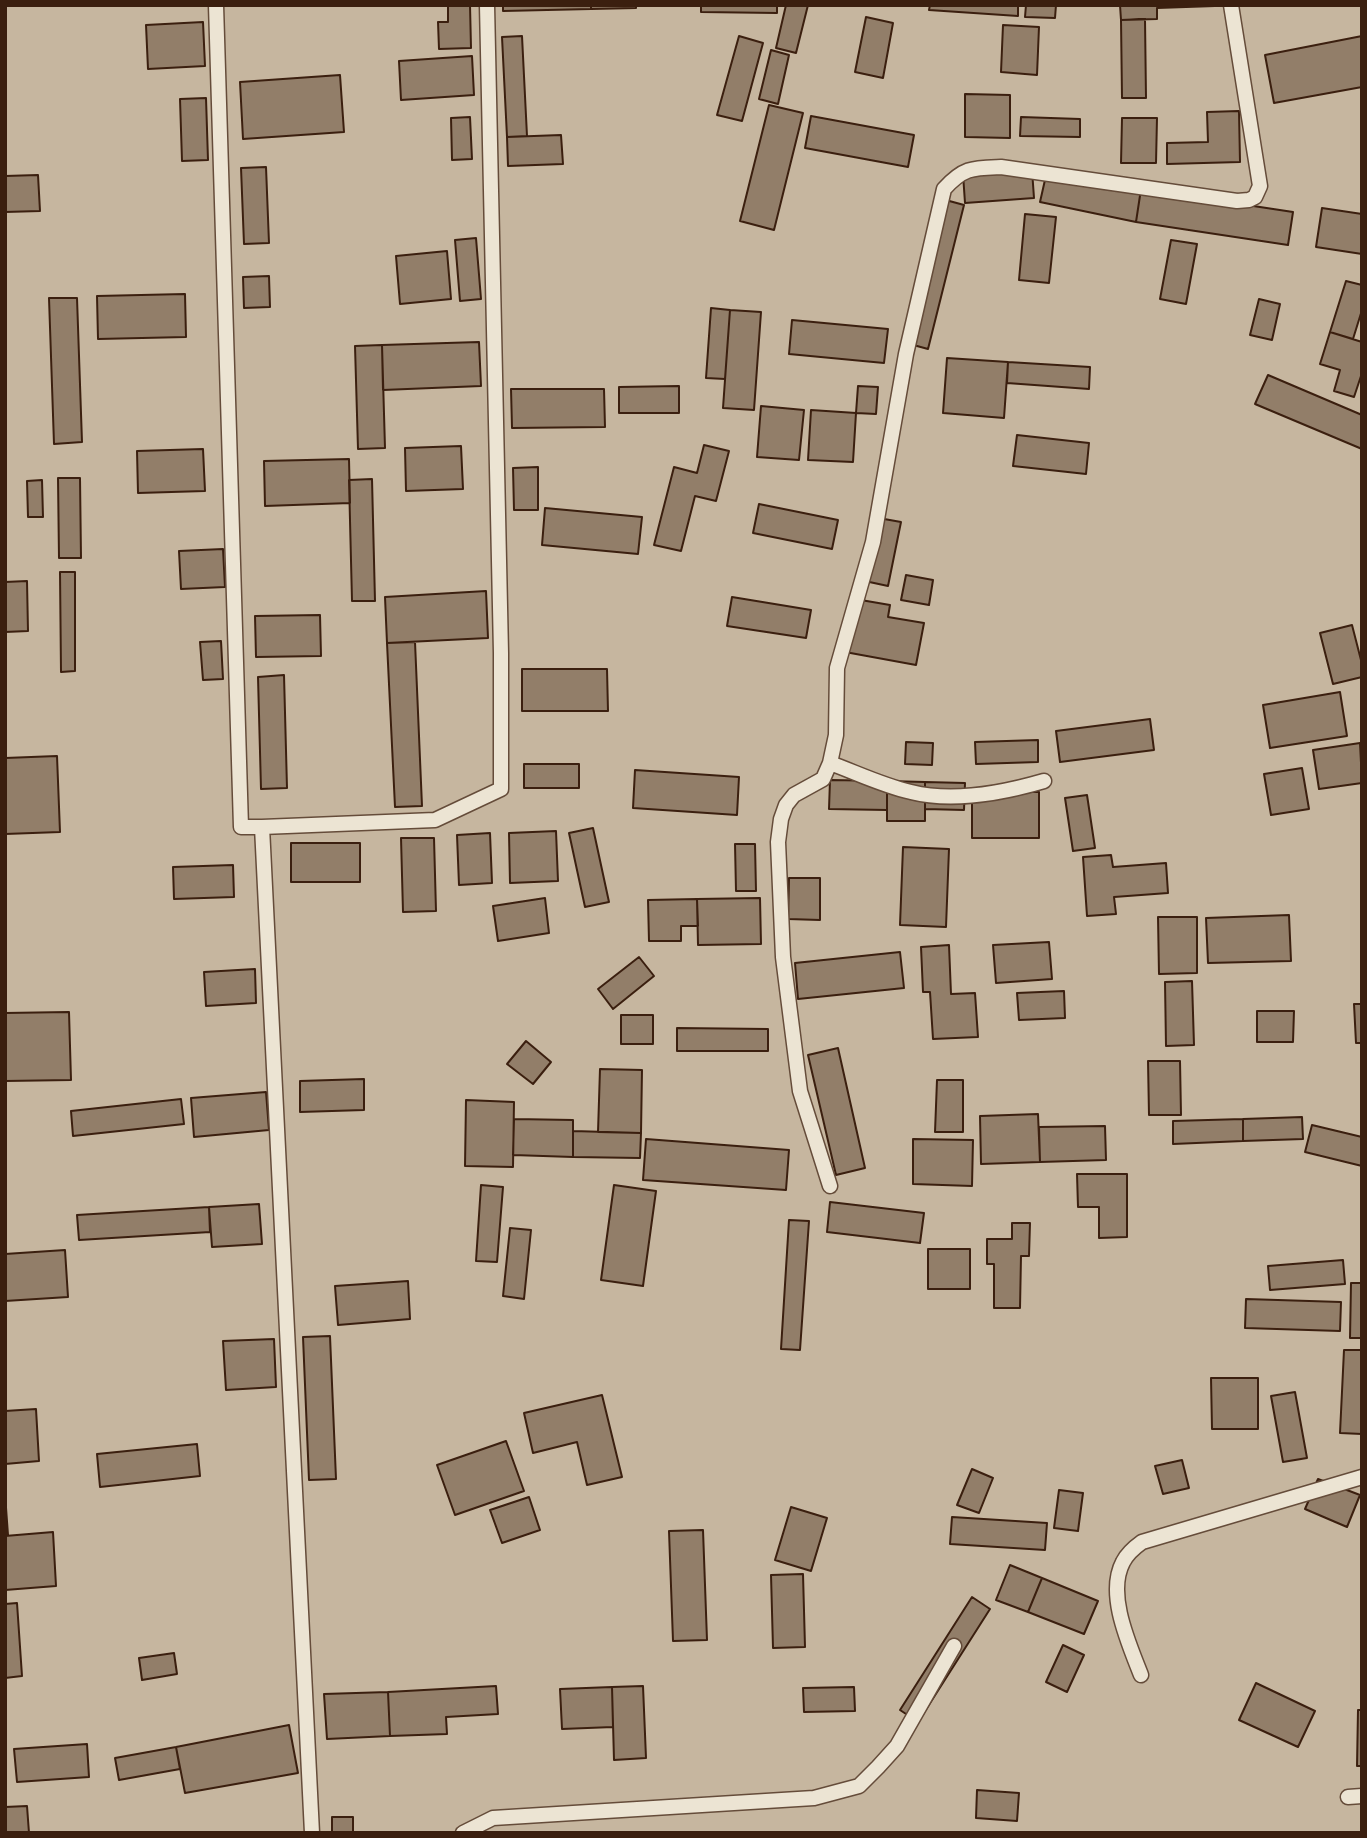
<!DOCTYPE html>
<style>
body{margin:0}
#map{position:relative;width:1367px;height:1838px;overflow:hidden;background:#e2d5bc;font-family:Vollkorn,serif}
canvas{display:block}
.frame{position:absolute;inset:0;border:7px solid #3b1f0f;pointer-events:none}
</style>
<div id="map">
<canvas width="1367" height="1838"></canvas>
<div class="frame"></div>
</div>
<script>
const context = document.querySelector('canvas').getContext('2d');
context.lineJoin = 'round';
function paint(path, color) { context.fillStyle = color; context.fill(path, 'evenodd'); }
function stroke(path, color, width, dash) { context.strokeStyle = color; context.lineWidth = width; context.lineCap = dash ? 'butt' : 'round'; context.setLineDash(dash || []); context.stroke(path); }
const green = new Path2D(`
 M5,5h1357v1828h-1357z`);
const building = new Path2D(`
 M448,5h22l1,43 -32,1 -1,-27h10z
 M503,5h88v4l-88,2z
 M591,5h45v3l-45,1z
 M701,5h76v8l-76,-1z
 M786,5h22l-12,48 -20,-5z
 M930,5h88v11l-89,-6z
 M1026,5h30l-1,13 -30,-1z
 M1120,5h95v1l-58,2v11l-36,1z
 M866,17l27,6 -10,55 -28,-6z
 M1145,19l1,79h-24l-1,-78z
 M203,22l2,44 -57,3 -2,-44z
 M1003,25l36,2 -2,48 -36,-3z
 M522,36l5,100 -20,1 -5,-100z
 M739,36l24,7 -21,78 -25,-6z
 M1362,36v51l-88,16 -9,-48z
 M771,50l18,5 -11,49 -19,-5z
 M472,56l2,39 -73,5 -2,-39z
 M340,75l4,57 -101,7 -3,-57z
 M965,94l45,1v43l-45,-1z
 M206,98l2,62 -26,1 -2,-62z
 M769,105l34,8 -29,117 -34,-9z
 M1239,111l1,51 -73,2v-21l41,-1 -1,-30z
 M811,116l103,19 -6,32 -103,-19z
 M470,117l2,42 -20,1 -1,-42z
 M1021,117l59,2v18l-60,-1z
 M1122,118h35l-1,45h-35z
 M561,135l2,29 -55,2 -1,-29z
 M266,167l3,76 -25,1 -3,-76z
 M1032,170l2,28 -69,5 -2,-29z
 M1047,171l94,18 -5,33 -96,-20z
 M38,175l2,36 -35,1v-36z
 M1141,189l152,23 -5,33 -152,-23z
 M942,199l22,6 -36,144 -22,-6z
 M1322,208l40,6v40l-46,-7z
 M1025,214l31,3 -7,66 -30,-3z
 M476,238l5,61 -21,2 -5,-61z
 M1171,240l26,4 -11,60 -26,-5z
 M447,251l4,48 -51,5 -4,-48z
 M269,276l1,31 -26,1 -1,-31z
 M1346,281l16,4v25l-9,29 -23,-7z
 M185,294l1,43 -88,2 -1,-43z
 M49,298h28l5,144 -28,2z
 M1259,299l21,5 -8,36 -22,-5z
 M711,308l19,2 -5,69 -19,-1z
 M730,310l31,2 -7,98 -31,-2z
 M792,320l96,9 -4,34 -95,-9z
 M1330,332l32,10v31l-8,24 -20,-6 6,-21 -20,-6z
 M479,342l2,44 -98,4 -1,-45z
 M382,345l3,103 -27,1 -3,-103z
 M947,358l61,4 -4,56 -61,-5z
 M1008,362l82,5 -1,22 -82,-6z
 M1268,375l94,40v34l-107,-45z
 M679,386v27h-60v-26z
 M858,386l20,1 -2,27 -20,-1z
 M511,389h93l1,38 -93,1z
 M761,406l43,4 -5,50 -42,-3z
 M811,410l45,3 -3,49 -45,-2z
 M1017,435l72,8 -3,31 -73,-8z
 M704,445l25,6 -13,50 -21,-5 -14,55 -27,-6 20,-78 23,6z
 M461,446l2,43 -57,2 -1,-43z
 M203,449l2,42 -67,2 -1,-42z
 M349,459l1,44 -85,3 -1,-45z
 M538,467v43h-24l-1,-42z
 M58,478h22l1,80h-22z
 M372,479l3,122h-23l-3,-121z
 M42,480l1,37h-15l-1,-36z
 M759,504l79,16 -6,29 -79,-16z
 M545,508l97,9 -4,37 -96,-9z
 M873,517l28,5 -13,64 -28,-6z
 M223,549l2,38 -44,2 -2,-38z
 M60,572h15v99l-14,1z
 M906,575l27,5 -4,25 -28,-5z
 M27,581l1,50 -23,1v-50z
 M486,591l2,47 -101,5 -2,-46z
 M732,597l79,13 -5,28 -79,-12z
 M855,599l35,6 -2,12 36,6 -8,42 -71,-13z
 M320,615l1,41 -65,1 -1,-41z
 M1352,625l10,39v13l-29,7 -13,-51z
 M221,641l2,38 -20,1 -3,-38z
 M415,642l7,164 -27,1 -8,-164z
 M522,669h85l1,42h-86z
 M284,675l3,113 -26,1 -3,-112z
 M1340,692l7,44 -77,12 -7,-43z
 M1150,719l4,31 -94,12 -4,-31z
 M1038,740v22l-62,2 -1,-22z
 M906,742l27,1 -1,22 -27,-1z
 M1360,743l2,40 -43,6 -6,-39z
 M57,756l3,76 -55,2v-76z
 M524,764h55v24h-55z
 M1302,768l7,41 -38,6 -7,-41z
 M635,770l104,7 -2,38 -104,-7z
 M830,780l57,1v29l-58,-1z
 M887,781l38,1v39h-38z
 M925,782l40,1 -1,27 -39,-1z
 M972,792h67v46h-67z
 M1087,795l8,53 -22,3 -8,-53z
 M593,828l16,74 -24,5 -16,-74z
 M556,831l2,50 -48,2 -1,-50z
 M490,833l2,50 -33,2 -2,-50z
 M401,838h33l2,73 -33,1z
 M291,843h69v39h-69z
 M735,844h20l1,47h-20z
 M903,847l46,2 -3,78 -46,-2z
 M1111,855l2,12 53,-4 2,30 -54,4 2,17 -29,2 -4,-59z
 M233,865l1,32 -60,2 -1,-32z
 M789,878h31v42l-32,-1z
 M545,898l4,35 -51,8 -5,-35z
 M760,898l1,46 -63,1 -1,-46z
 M697,899l1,27h-17v15h-32l-1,-41z
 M1289,915l2,46 -83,2 -2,-45z
 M1158,917h39v56l-38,1z
 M1049,942l3,37 -56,4 -3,-38z
 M949,945l2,49 24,-1 3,44 -45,2 -3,-47h-7l-2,-45z
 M900,952l4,36 -106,11 -3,-36z
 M639,957l15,19 -41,33 -15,-20z
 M255,969l1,34 -50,3 -2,-34z
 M1192,981l2,64 -28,1 -1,-64z
 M1064,991l1,27 -46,2 -2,-27z
 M1354,1004h8v39h-6z
 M1257,1011h37l-1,31h-36z
 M69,1012l2,68 -66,1v-68z
 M621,1015h32v29h-32z
 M677,1028l91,1v22h-91z
 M526,1041l25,21 -18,22 -26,-20z
 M838,1048l27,120 -29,7 -28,-120z
 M1148,1061h32l1,54h-32z
 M600,1069l42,1 -1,63 -43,-1z
 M364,1079v31l-64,2v-31z
 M937,1080h26v52h-28z
 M266,1092l3,38 -75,7 -3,-39z
 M181,1099l3,25 -111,12 -2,-25z
 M466,1100l48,2 -1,65 -48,-1z
 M1038,1114l2,48 -59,2 -1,-48z
 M1302,1117l1,22 -60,2v-22z
 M514,1119l59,1v37l-60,-2z
 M1243,1119v22l-70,3v-23z
 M1312,1125l50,12v29l-57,-14z
 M1105,1126l1,34 -66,2 -1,-35z
 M573,1131l68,2 -1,25 -67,-1z
 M646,1139l143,11 -3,40 -143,-10z
 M913,1139l60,1 -1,46 -59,-2z
 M1077,1174h50v63l-28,1v-31h-21z
 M481,1185l22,2 -6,75 -21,-1z
 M614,1185l42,6 -13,95 -42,-6z
 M830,1202l94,11 -4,30 -93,-11z
 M259,1204l3,40 -50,3 -3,-40z
 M209,1207l1,25 -131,8 -2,-25z
 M789,1220l20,1 -9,129 -19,-1z
 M1012,1223h18l-1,33h-8l-1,52h-26v-44h-7v-25h25z
 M510,1228l21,2 -7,69 -21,-3z
 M928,1249h42v40h-42z
 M65,1250l3,47 -63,4v-47z
 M1343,1260l2,24 -75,6 -2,-24z
 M408,1281l2,38 -72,6 -3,-39z
 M1351,1283h11v55h-12z
 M1246,1299l95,3 -1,29 -95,-3z
 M330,1336l6,143 -27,1 -6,-143z
 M274,1339l2,48 -50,3 -3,-49z
 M1344,1350h18v84l-22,-1z
 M1211,1378h47v51h-46z
 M1295,1392l12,66 -24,4 -12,-66z
 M602,1395l20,82 -35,8 -10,-43 -44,11 -9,-40z
 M36,1409l3,52 -34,3v-53z
 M506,1441l18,50 -69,24 -18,-50z
 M197,1444l3,32 -100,11 -3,-33z
 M1182,1460l7,28 -26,6 -8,-28z
 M972,1469l21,9 -14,35 -22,-8z
 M1318,1479l42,16 -13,32 -42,-18z
 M1059,1490l24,3 -5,38 -24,-3z
 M5,1494l3,41 -3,1z
 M529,1497l11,33 -38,13 -12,-33z
 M791,1507l36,11 -16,53 -36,-11z
 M952,1517l95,6 -2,27 -95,-6z
 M703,1530l4,110 -34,1 -4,-110z
 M53,1532l3,54 -51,4v-54z
 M1010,1565l32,13 -14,34 -32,-12z
 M803,1574l2,73 -32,1 -2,-73z
 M1042,1578l56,23 -14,33 -56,-22z
 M972,1597l18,12 -72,113 -18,-12z
 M17,1603l5,73 -17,2v-74z
 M1063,1645l21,10 -17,37 -21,-10z
 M174,1653l3,21 -35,6 -3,-22z
 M1256,1683l59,28 -17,36 -59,-27z
 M496,1686l2,28 -52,3 1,17 -57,2 -2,-44z
 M643,1686l3,72 -32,2 -2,-73z
 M612,1687l1,40 -51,2 -2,-40z
 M854,1687l1,24 -51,1 -1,-24z
 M388,1692l2,44 -63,3 -3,-45z
 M1358,1710h4v56h-5z
 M289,1725l9,48 -113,20 -9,-46z
 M87,1744l2,33 -72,5 -3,-33z
 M176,1747l4,22 -61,11 -4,-22z
 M977,1790l42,3 -2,28 -41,-3z
 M27,1806l2,27h-24v-26z
 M332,1817h21v16h-21z`);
const service = new Path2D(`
 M216,5l25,822h21l50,1006
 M830,763c27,10 54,23 81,29 43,11 92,1 133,-11
 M262,827l173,-7 66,-31v-136l-14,-648
 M830,1186l-30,-95 -17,-134 -5,-115 3,-23 5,-14 8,-10 29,-16 7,-16 6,-28 1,-67 36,-126 33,-188 38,-165c20,-22 29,-21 57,-22l236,34 12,-1 6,-3 5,-11 -29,-181
 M1141,1675c-12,-31 -35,-81 -18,-113 4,-8 12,-15 19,-20l220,-65
 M1348,1797l14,-1
 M463,1833l30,-15 321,-20 45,-12 19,-19 19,-21 57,-100`);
paint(green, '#c6b69f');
paint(building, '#927e69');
stroke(building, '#3b1f0f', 2);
stroke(service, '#654c3a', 17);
stroke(service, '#ece4d3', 14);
</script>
